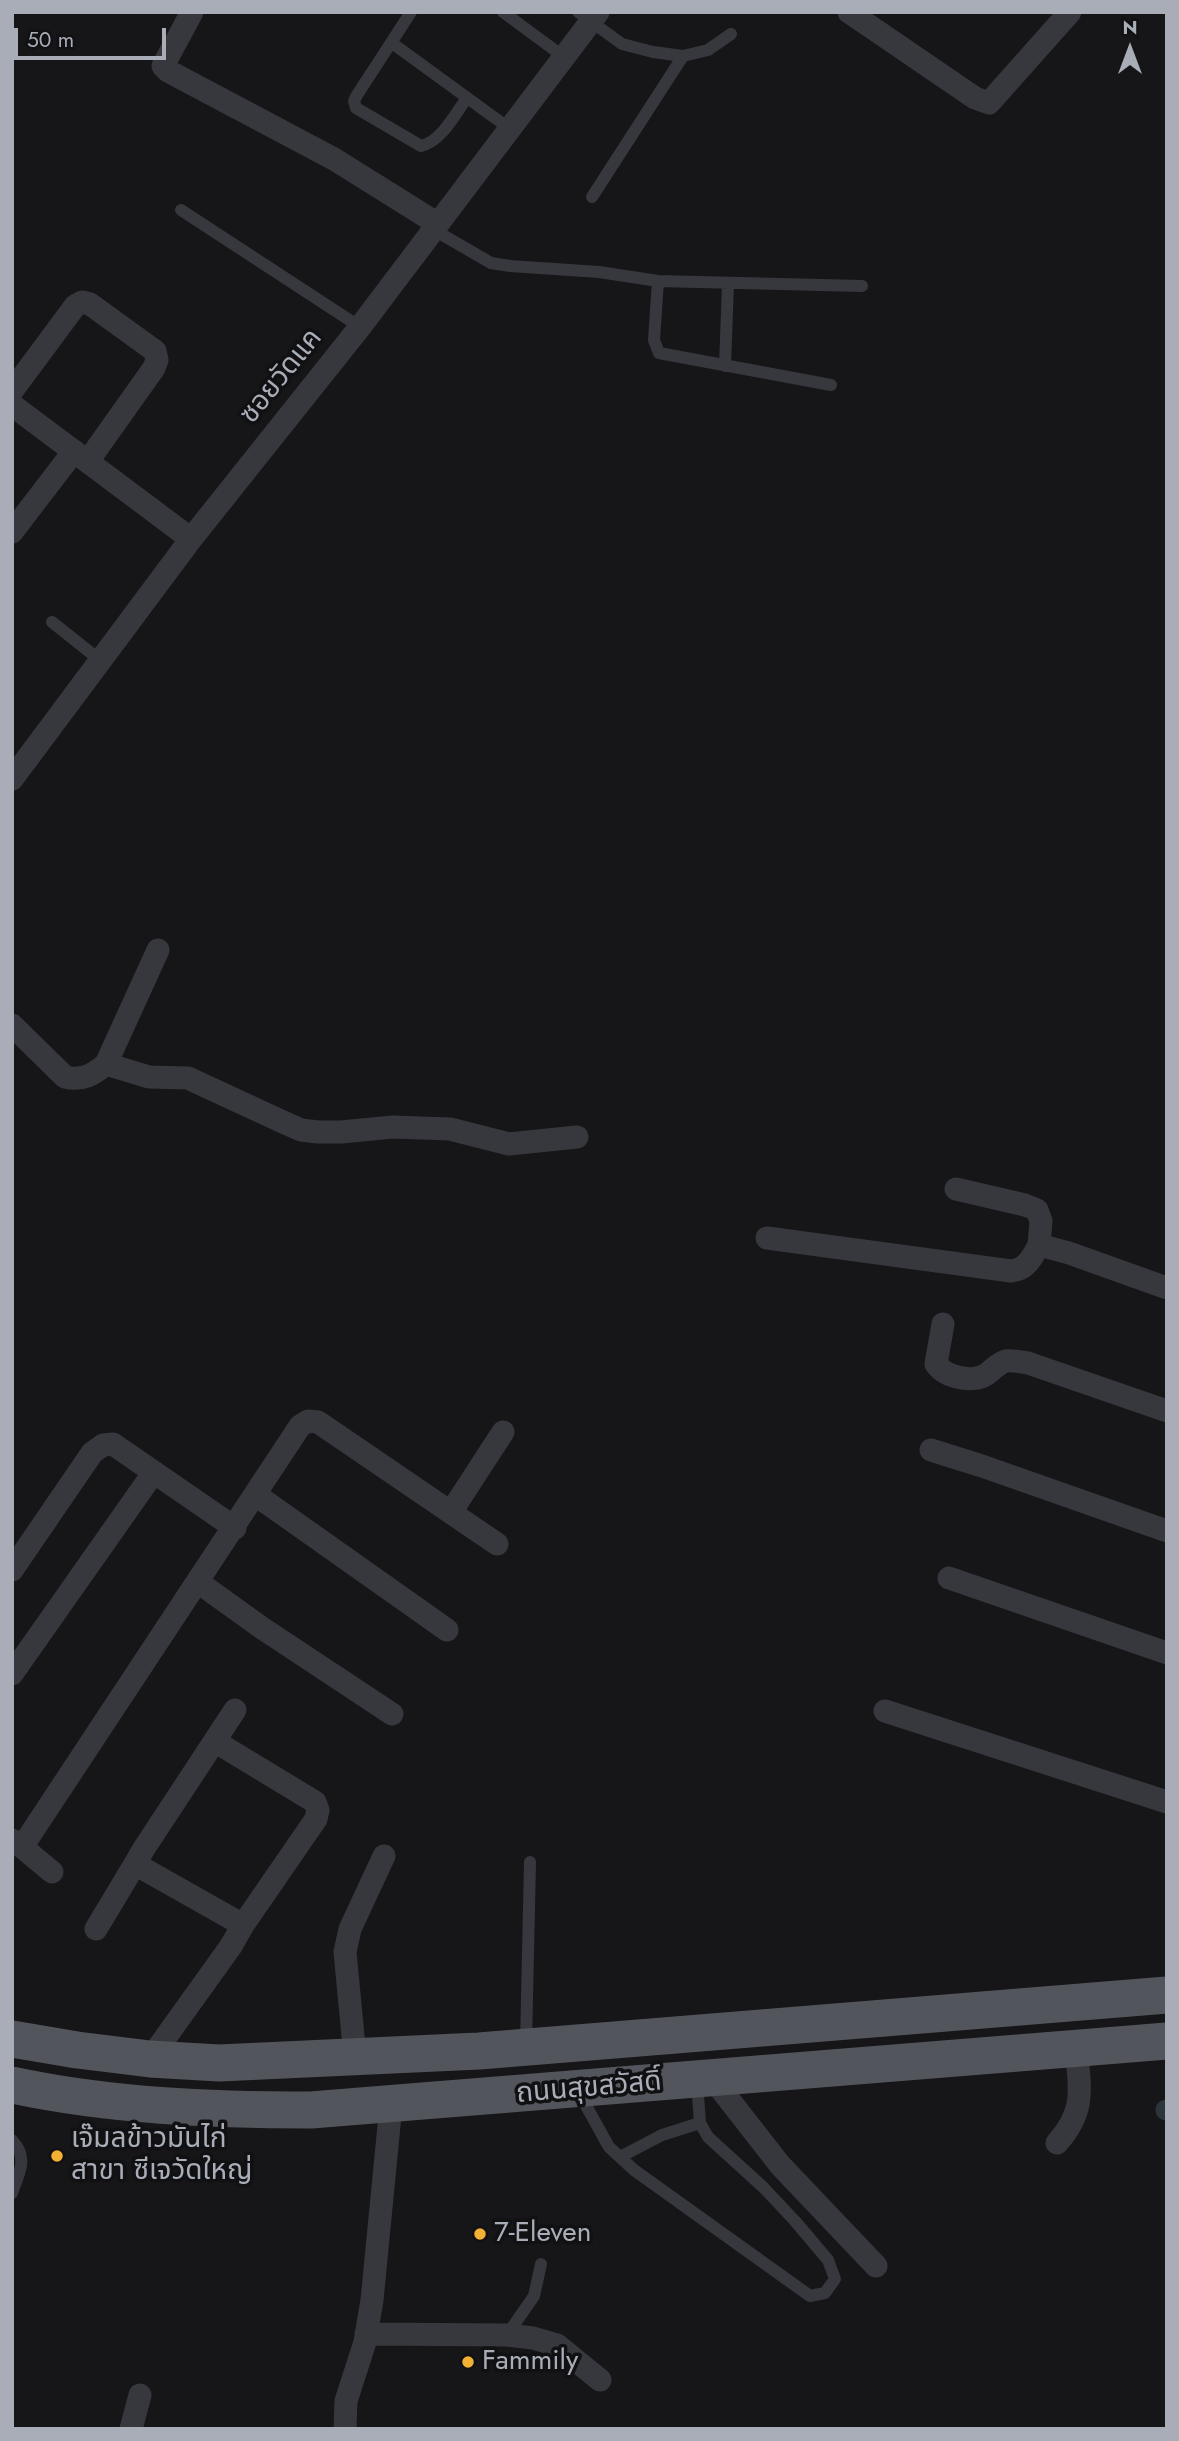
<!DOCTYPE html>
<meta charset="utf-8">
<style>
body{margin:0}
#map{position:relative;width:1179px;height:2441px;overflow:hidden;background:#161618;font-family:Jost,sans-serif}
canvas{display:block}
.frame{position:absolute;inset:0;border:14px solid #a8adb8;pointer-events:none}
.north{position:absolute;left:1095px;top:14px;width:70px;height:70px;-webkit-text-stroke:5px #111113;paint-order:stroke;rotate:0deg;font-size:19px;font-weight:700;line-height:28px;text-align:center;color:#a8adb8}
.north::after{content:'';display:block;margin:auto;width:24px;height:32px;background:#a8adb8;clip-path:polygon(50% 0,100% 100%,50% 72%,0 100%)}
.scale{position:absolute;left:14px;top:28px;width:152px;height:32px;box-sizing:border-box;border:4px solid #a8adb8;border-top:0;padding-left:9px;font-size:21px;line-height:24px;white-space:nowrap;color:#a8adb8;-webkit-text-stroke:5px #111113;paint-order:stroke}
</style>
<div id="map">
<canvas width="1179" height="2441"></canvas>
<div class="frame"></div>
<div class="north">N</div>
<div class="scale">50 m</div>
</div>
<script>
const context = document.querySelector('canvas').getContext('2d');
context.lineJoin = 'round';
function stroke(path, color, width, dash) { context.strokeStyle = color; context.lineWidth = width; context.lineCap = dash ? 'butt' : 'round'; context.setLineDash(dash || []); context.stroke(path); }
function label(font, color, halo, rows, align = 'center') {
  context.font = font + ' Jost,"Noto Sans Thai",sans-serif'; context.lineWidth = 7; context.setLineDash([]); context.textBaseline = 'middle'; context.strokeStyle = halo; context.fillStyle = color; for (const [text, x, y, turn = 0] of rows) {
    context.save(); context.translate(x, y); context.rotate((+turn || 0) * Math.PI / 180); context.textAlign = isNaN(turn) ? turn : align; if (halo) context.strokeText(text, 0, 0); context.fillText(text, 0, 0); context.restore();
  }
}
const canal = new Path2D(`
 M1166,2110h1`);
const service = new Path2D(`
 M411,12l-54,83 -3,6 2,7 65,38c21,-5 34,-32 46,-48
 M503,12l61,45
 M578,12l44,32 31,8 30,4 25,-6 23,-16
 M392,43l118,86
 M592,197l91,-141
 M181,210l179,117
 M434,230l57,33 19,3 89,6 59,9 204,5
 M658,281l-4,59 5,13 172,32
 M725,366l3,-82
 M52,622l49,39
 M526,2044l4,-182
 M579,2093l30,54 25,23 176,126 15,-3 10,-14 -7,-19 -33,-39 -32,-34 -55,-50 -8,-14 -3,-41
 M12,2140c17,18 7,33 0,53
 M620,2157l42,-22 38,-12
 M507,2335l27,-39 7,-32`);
const minor = new Path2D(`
 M192,12l-29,54 5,5 166,88 104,65
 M849,12l126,86 14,5 81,-91
 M12,391l63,-85 7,-4 8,2 65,47 2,9 -3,8 -66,93
 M12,405l179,134
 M12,532l62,-81
 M12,779l179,-240 169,-212 238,-315
 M12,1025l53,52c17,4 28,-2 41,-13l52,-114
 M106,1064l43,13 39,1 95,44 18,8 17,2h23l52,-5 57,2 59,15 68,-7
 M956,1189l69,16 12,5 4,11 -2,24
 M767,1238l244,33c15,-1 21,-13 28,-26l30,8 98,35
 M943,1324l-7,40c10,14 37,19 51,10 7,-5 11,-11 19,-13 7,-1 15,1 22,2l139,48
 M931,1450l51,16 185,65
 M256,1495l191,135
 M451,1512l52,-80
 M12,1570l80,-117 11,-8 10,-1 122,84
 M949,1578l218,75
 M198,1582l64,46 130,86
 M12,1674l142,-202
 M885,1711l282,91
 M216,1742l99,60 3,8 -2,9 -73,106
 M12,1840l10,7 278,-421 8,-5 10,1 179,122
 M22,1847l30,25
 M96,1929l39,-65
 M355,2057l-10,-105 5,-23 34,-73
 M150,2059l81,-113 12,-21 -108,-61 8,-14 92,-140
 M713,2079l67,86 96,101
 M1057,2143c29,-32 23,-55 19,-95
 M366,2334l141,1 26,3 24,7 43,35
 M131,2429l9,-34
 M345,2429l1,-28 19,-59 7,-42 19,-195`);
const primary = new Path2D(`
 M12,2039l65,11 73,9 69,4 260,-12 688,-56
 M12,2085c99,21 198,25 299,25l856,-69`);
const markers = [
 [57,2156,7,"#f2b134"],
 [480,2234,7,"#f2b134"],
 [468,2362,7,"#f2b134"]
];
const streetNames = [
 ["ซอยวัดแค",282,377,-51],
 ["ถนนสุขสวัสดิ์",589,2089,-5]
];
const poiNames = [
 ["เจ๊มลข้าวมันไก่",71,2140],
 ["สาขา ซีเจวัดใหญ่",71,2172],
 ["7-Eleven",494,2234],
 ["Fammily",482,2362]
];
stroke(canal, '#2c353c', 21);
stroke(service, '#37383d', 12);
stroke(minor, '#37383d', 23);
stroke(primary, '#53555c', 37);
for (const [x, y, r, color] of markers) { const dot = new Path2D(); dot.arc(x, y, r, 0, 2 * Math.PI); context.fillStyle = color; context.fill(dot); stroke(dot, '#111113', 2.5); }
label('28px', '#a8adb8', '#111113', streetNames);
label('28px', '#a8adb8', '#111113', poiNames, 'left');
</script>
